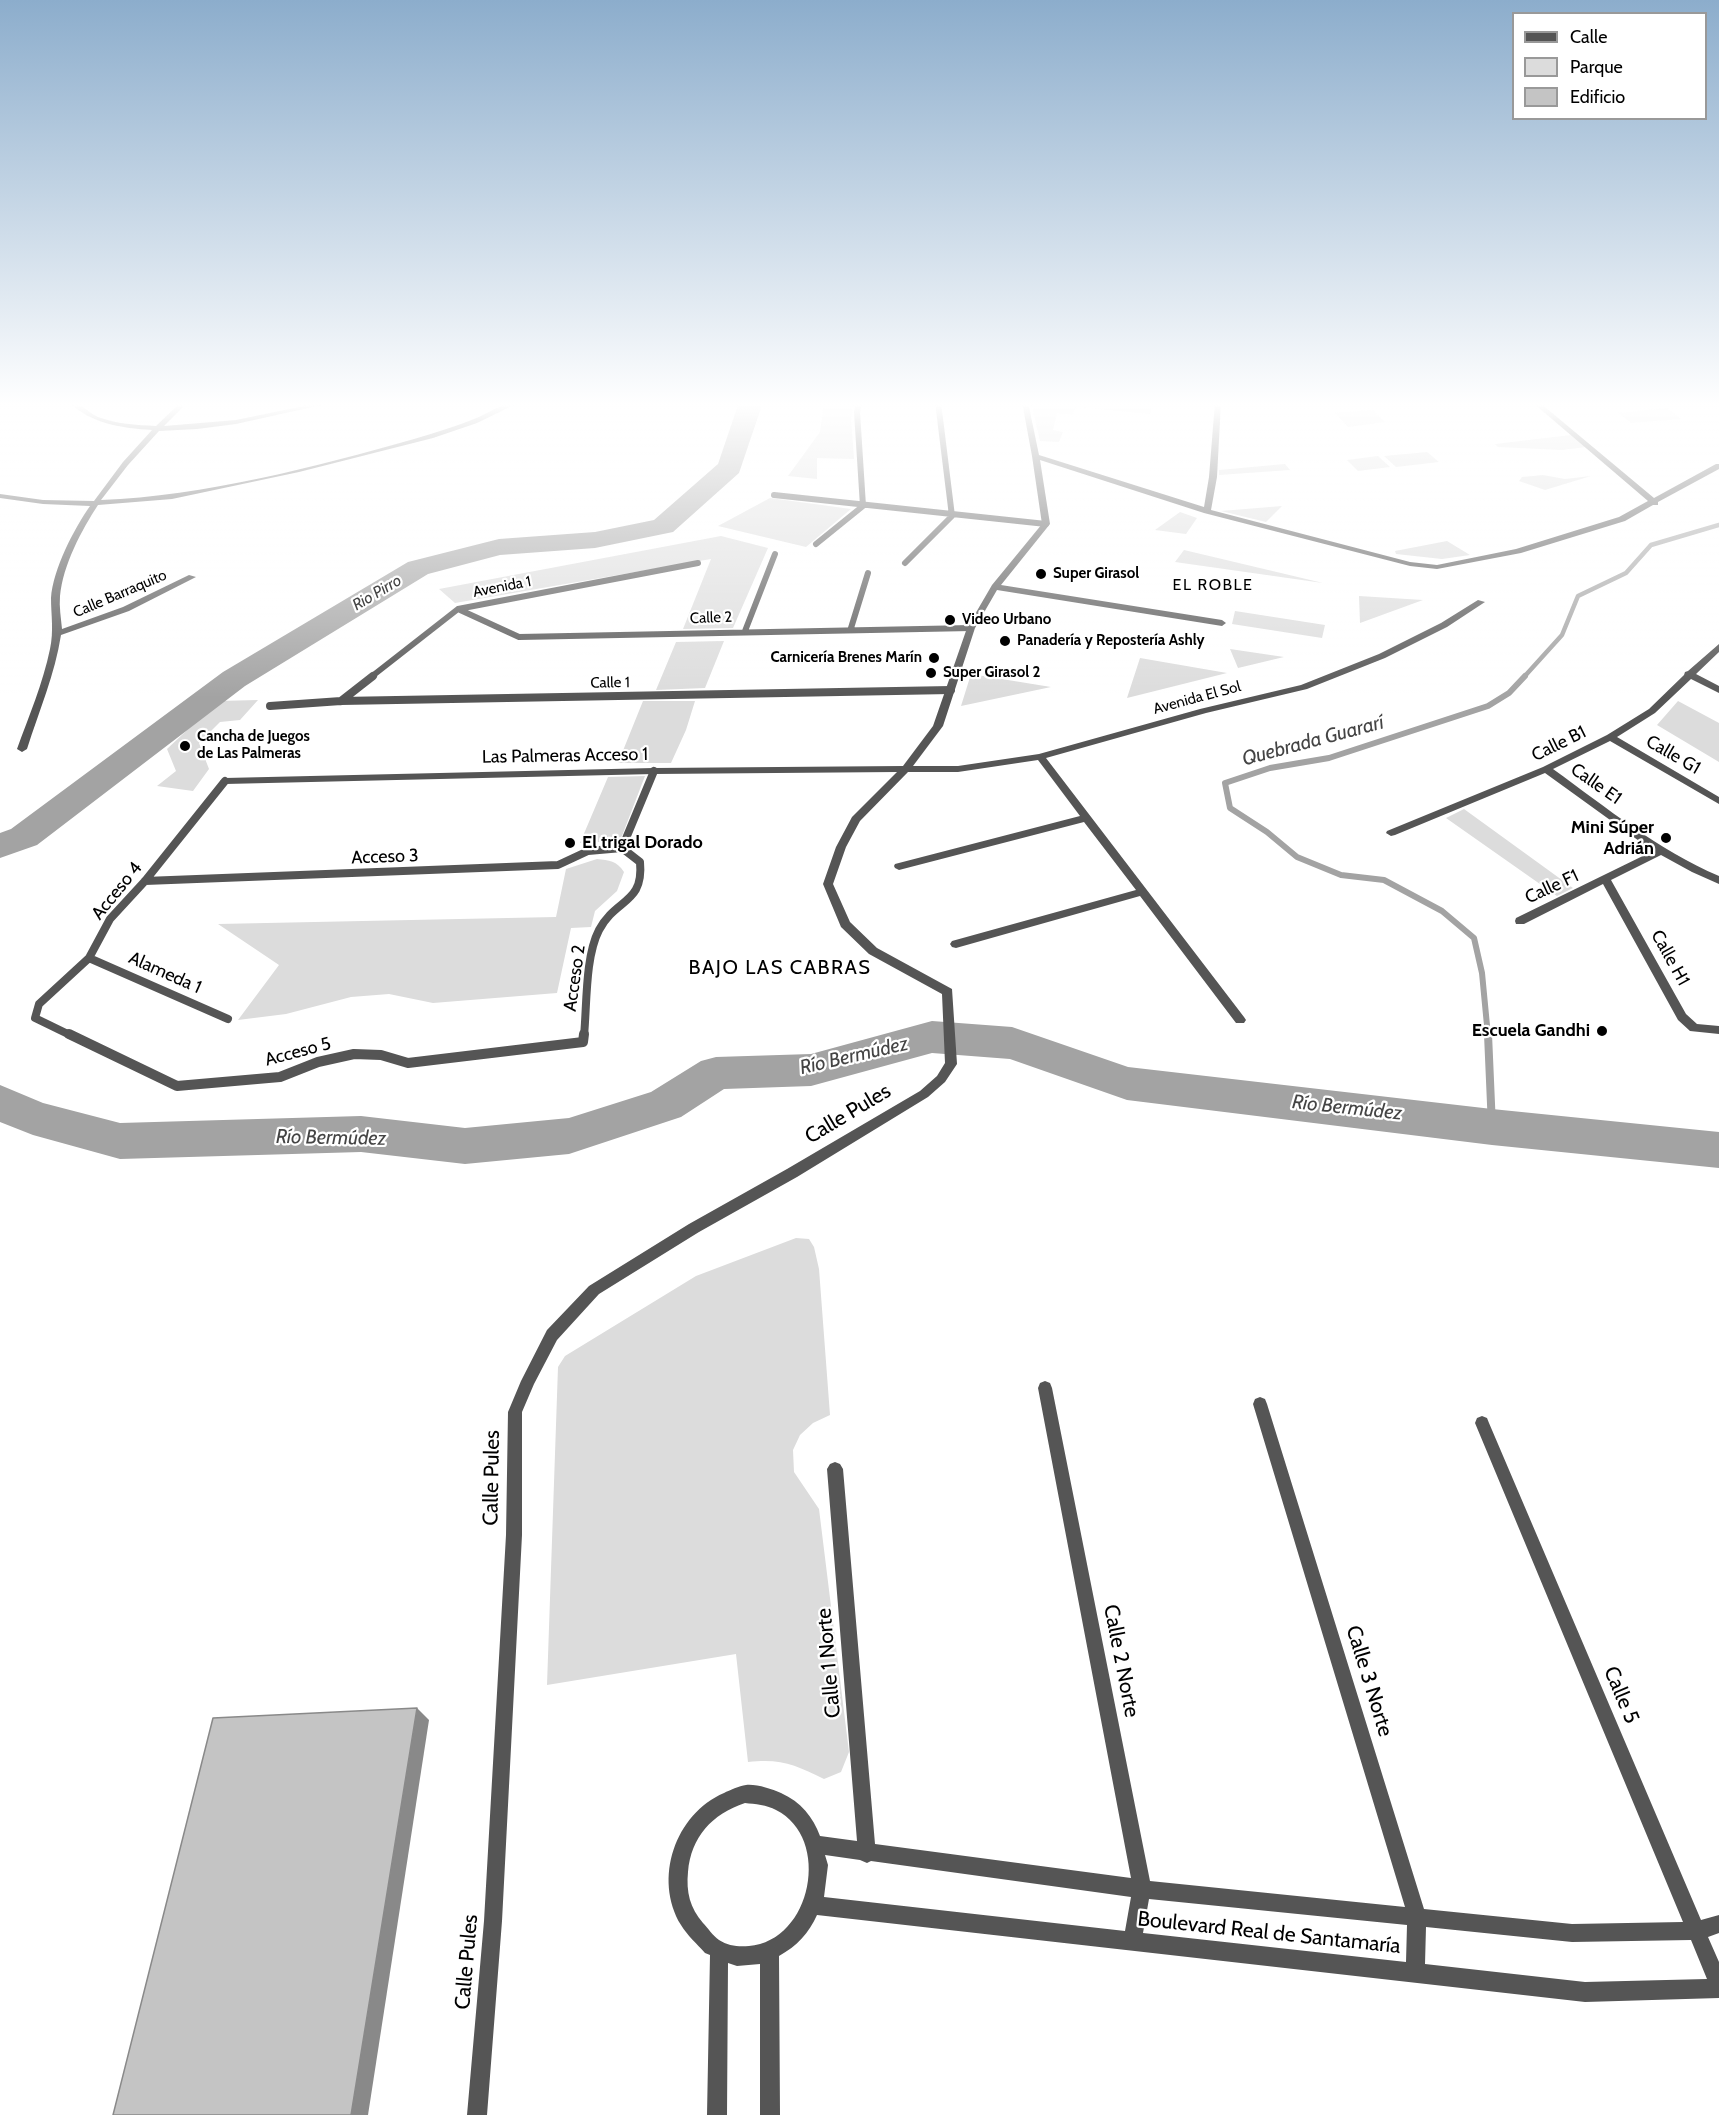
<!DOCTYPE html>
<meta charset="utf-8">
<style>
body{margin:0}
#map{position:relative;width:1719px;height:2115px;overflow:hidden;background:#fff;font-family:Cabin,sans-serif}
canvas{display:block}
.legend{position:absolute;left:1512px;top:12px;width:195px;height:108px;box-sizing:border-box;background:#fff;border:2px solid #999;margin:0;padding:8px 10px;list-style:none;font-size:18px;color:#000}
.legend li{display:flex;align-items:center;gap:12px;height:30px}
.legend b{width:30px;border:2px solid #999}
</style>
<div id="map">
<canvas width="1719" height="2115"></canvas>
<ul class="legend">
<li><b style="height:8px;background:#555"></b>Calle</li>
<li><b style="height:16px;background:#dcdcdc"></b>Parque</li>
<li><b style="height:16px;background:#c4c4c4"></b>Edificio</li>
</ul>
</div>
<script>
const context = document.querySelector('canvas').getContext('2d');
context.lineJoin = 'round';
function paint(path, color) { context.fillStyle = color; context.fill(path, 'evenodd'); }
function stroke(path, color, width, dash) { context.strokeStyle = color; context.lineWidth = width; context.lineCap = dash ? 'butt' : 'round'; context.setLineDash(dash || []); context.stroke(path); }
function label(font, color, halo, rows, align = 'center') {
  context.font = font + ' Cabin,sans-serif'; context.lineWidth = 4.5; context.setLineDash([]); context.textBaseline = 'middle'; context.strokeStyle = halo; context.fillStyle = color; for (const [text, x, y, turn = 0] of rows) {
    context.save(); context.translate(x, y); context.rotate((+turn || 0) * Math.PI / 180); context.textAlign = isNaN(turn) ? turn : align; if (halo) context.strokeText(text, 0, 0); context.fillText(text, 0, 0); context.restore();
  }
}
const green = new Path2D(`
 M824,402h30l-3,16 3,41 -37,-1v21l-29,-3 32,-44z
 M1031,402h122l-3,12 -74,-7 -3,8 -16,-2 -4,17 10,2 -4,10 -19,-1z
 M1667,408l14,11 -50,4 -13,-10z
 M1373,410l12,12 -37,5 -13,-14z
 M1571,435l15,12 -24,3 -64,-3 -3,-3z
 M1427,452l12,10 -43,5 -12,-11z
 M1378,456l12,11 -32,4 -11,-11z
 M1285,464l5,6 -71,5v-5z
 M1543,475l22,4 26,-3 -46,14 -26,-9 3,-4z
 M770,498l81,11 -45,38 -88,-21z
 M1282,506l-16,16 -45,-11z
 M1180,512l17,6 -11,16 -31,-4z
 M721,536l47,12 -35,80 -50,1 28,-70 -256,44 -16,-14z
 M1447,541l23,14 -28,4 -46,-5 -1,-3z
 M1184,550l139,33 -148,-21z
 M1359,596l64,4 -63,23z
 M1235,611l90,14 -3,13 -90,-14z
 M724,641l-19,47 -49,2 20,-48z
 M1230,649l54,8 -46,11z
 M1140,658l87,15 -100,25z
 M971,674l80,13 -90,19z
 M258,700l-18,20 -20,2 -21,21 10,26 -16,22 -36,-5 19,-15 -9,-22 51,-48z
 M643,701h52l-9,29 -15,33h-53z
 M1678,701l41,22v39l-62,-37z
 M645,776l-25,65 -40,2 28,-66z
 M1464,809l109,79 -16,8 -111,-78z
 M597,859c12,1 20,2 27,13l-7,19 -22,20 -4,16 -20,1 -14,65 -124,10 -44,-9 -38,3 -65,17 -48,6 41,-55 -61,-41 338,-7 10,-48z
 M796,1238l13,1 5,8 5,22 11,146 -17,8 -13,12 -7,15 1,22 25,37 30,243 -8,20 -17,7c-28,-14 -43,-21 -76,-17l-12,-108 -189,31 11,-318 7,-11 131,-80z`);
const streamFar2 = new Path2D(`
 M1524,677l38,-42 16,-39 48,-23 25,-28 68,-20`);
const streamFar1 = new Path2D(`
 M1488,1036l-6,-63 -8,-35 -32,-27 -58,-31 -43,-5 -44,-18 -30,-25 -37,-24 -5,-25 45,-15 59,-10 159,-52 21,-13 16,-17`);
const stream = new Path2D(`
 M1488,1034l4,93`);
const river = new Path2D(`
 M739,402h24l-24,71 -66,59 -78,16 -95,7 -72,19 -183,112 -208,159 -37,13v-25l11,-4 212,-157 185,-110 91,-23 96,-7 59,-12 64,-56z
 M932,1021l80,6 116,40 364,42 227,23v36l-227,-23 -365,-45 -117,-41 -78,-6 -121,33 -87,3 -43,28 -112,37 -104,10 -104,-12 -241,7 -87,-24 -33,-13v-37l43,18 77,20 241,-7 104,12 104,-10 82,-26 50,-31 15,-4 95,-3z`);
const serviceFar2 = new Path2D(`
 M774,495l272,29
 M816,544l47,-38 -6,-94 2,-10
 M905,563l47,-47 -14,-114
 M458,609l61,28 452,-9
 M851,628l17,-55
 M745,631l30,-77
 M371,677l87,-68 240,-46`);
const serviceFar1 = new Path2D(`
 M341,701l32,-25
 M270,706l71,-5 610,-11
 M622,848l32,-77
 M145,881l80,-100
 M145,881l413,-16 30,-14 34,-3 18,14c4,42 -24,36 -41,68 -14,27 -12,75 -15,106
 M89,958l139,61
 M72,1036l-37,-18 4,-14 50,-46 21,-39 35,-38`);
const service = new Path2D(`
 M69,1034l108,52 103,-9 38,-15 36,-8 27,1 27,8 175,-21 1,-8`);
const minor = new Path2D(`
 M69,402c12,0 18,10 29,15 19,7 38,8 58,9l25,-24h7l-24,24 72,-6 87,-18h12l-99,22 -39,5 -38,2 -31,34 -27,35c103,-4 214,-33 313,-61 20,-6 40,-12 60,-20 15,-6 31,-18 46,-17l-43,21 -44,15 -134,34 -127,27 -74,6c-17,26 -35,60 -38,91 -1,11 1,22 2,33l61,-22 66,-32 7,2 -67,34 -68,24c-6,39 -22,76 -34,114l-5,3 -5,-3c12,-33 26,-66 33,-100 4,-18 1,-34 1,-51 2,-29 23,-69 39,-92l-47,-2 -43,-6v-4l43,6 51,1 29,-39 29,-32c-30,-2 -61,-6 -83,-28z
 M1022,402h6l11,53 165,52 5,-30 6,-75h6l-4,75 -6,33 199,52 27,3 79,-16 103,-32 29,-16 -116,-99h7l115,96 62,-34h3v5l-61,33v3h-5l-28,16 -104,32 -84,16 -27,-3 -206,-53 -164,-53 10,64 -49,61 221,35 4,3 -4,3 -225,-36 -22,38 -32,98 -30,40h45l81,-12 161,-45 101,-24 78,-31 62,-31 37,-23 7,2 -38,25 -62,31 -78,31 -101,24 -160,45 198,259 2,3 -2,3h-8l-96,-127 -184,52 -4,-1 -2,-3 2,-3 184,-51 -52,-68 -185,48 -4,-2 -1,-2 1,-2 185,-48 -42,-56 -80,12h-50l-48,49 -14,26 -13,37 17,38 27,26 75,41 5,75 -12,18 -17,15 -131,80 -98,55 -100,62 -42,46 -23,44 -12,28v123l-20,386 -15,194h-20l17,-194 22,-386 2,-123 13,-31 26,-51 42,-44 100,-62 98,-55 133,-78 17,-15 8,-13 -3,-69 -73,-40 -28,-27 -18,-43 13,-37 16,-30 45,-45 -243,2 -429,10 -5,-3 5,-3 429,-10 249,-2 30,-40 34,-98 25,-43 50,-61 -10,-68z
 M1719,644v8l-23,22 23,12v7l-28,-14 -36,34 -38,24 102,60v7l-109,-63 -57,28c54,39 105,81 166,107v8l-27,-12 -31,-17 -50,25 75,134 11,10 22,2v8l-29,-3 -12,-11 -75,-136 -79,40h-8l-1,-3 1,-3 137,-67 -108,-78 -150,62 -4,1 -5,-3 1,-2 156,-64 64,-32 42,-26 35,-34 1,-3 3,-1z
 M1045,1381l5,2 2,5 98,493 255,26 -152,-503 2,-5 5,-2 5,2 2,5 157,505 148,15 111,-2 -208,-499 2,-5 5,-2 5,2 2,5 212,497 18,-5v18l-11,4 11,25v36l-134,4 -768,-87c-8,18 -20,31 -38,41l1,159h-20v-151l-23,2 -9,-3 -1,152h-20l3,-160 -5,-2c-8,-9 -18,-18 -24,-28 -28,-46 -6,-111 43,-132 6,-3 15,-7 22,-8 11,-1 25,4 35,8 20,9 32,24 39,43l37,5 -30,-372 3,-5 5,-2 5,2 3,5 32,375 256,34 -93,-490 2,-5zM745,1803c10,1 22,2 31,7 56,28 36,131 -27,136 -10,1 -21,0 -30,-6 -6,-4 -11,-12 -16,-17 -13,-15 -17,-31 -15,-51 3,-35 24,-58 57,-69zM825,1855l35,5 7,3 4,-2 260,36 -6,34 -301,-34 4,-32zM1149,1899l258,26 -1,37 -263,-29zM1426,1927l146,15 119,-2 16,39 -122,3 -160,-18z`);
const shadedWall = new Path2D(`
 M417,1708l12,12 -61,395h-17z`);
const building = new Path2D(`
 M417,1708l-66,407h-238l100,-397z`);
const markers = [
 [1041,574,6,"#000"],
 [950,620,6,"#000"],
 [1005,641,6,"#000"],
 [934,658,6,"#000"],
 [931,673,6,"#000"],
 [185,746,6,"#000"],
 [1666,838,6,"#000"],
 [570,843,6,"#000"],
 [1602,1031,6,"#000"]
];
const farPoinames = [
 ["Super Girasol",1053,574],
 ["Video Urbano",962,620],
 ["Panadería y Repostería Ashly",1017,641],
 ["Carnicería Brenes Marín",922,658,"right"],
 ["Super Girasol 2",943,673],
 ["Cancha de Juegos",197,737],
 ["de Las Palmeras",197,754]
];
const farStreetnames = [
 ["Avenida 1",502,587,-11],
 ["Calle Barraquito",120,594,-23],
 ["Calle 2",711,618,-2],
 ["Calle 1",610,683,-1],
 ["Avenida El Sol",1197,698,-15]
];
const farNeighbourhoodnames = [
 ["EL ROBLE",1213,585]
];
const farWaternames = [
 ["Rio Pirro",377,593,-31]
];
const streetNames = [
 ["Calle B1",1559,744,-26],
 ["Calle G1",1673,755,30],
 ["Las Palmeras Acceso 1",565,756,-1],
 ["Calle E1",1596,784,35],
 ["Acceso 3",385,857,-2],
 ["Calle F1",1552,887,-25],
 ["Acceso 4",117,891,-51],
 ["Calle H1",1670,958,61],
 ["Alameda 1",165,973,24],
 ["Acceso 2",575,978,-82],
 ["Acceso 5",298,1052,-15]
];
const poiNames = [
 ["Mini Súper",1654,828],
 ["Adrián",1654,849],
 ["El trigal Dorado",582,843,"left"],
 ["Escuela Gandhi",1590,1031]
];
const waterNames = [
 ["Quebrada Guararí",1313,741,-15],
 ["Río Bermúdez",854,1056,-13],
 ["Río Bermúdez",1347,1108,6],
 ["Río Bermúdez",331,1138,1]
];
const neighbourhoodNames = [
 ["BAJO LAS CABRAS",780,968]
];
const nearStreetnames = [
 ["Calle Pules",848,1114,-31],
 ["Calle Pules",492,1478,-89],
 ["Calle 2 Norte",1121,1661,79],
 ["Calle 1 Norte",829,1663,-95],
 ["Calle 3 Norte",1369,1681,73],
 ["Calle 5",1621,1695,67],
 ["Boulevard Real de Santamaría",1269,1933,6],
 ["Calle Pules",467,1962,-85]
];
paint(green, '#dcdcdc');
stroke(streamFar2, '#a3a3a3', 4.5);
stroke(streamFar1, '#a3a3a3', 6);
stroke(stream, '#a3a3a3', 8);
paint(river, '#a3a3a3');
stroke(serviceFar2, '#555', 6);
stroke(serviceFar1, '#555', 8);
stroke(service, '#555', 10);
paint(minor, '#555');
paint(shadedWall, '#898989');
paint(building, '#c4c4c4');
stroke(building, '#898989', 1.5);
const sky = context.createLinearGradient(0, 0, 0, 698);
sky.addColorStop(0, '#8cadcc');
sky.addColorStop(0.58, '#fff');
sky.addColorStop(1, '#ffffff00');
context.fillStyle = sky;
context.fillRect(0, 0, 1719, 698);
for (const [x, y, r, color] of markers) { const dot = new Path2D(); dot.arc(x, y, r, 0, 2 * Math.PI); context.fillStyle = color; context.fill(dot); stroke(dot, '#fff', 2); }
label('bold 15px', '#000', '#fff', farPoinames, 'left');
label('15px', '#000', '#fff', farStreetnames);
context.letterSpacing = '1.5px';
label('16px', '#000', '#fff', farNeighbourhoodnames);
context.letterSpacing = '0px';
label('italic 16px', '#444', '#fff', farWaternames);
label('18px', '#000', '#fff', streetNames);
label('bold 18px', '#000', '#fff', poiNames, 'right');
label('italic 20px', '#444', '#fff', waterNames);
context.letterSpacing = '1.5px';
label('20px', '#000', '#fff', neighbourhoodNames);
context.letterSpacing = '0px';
label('21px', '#000', '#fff', nearStreetnames);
</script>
